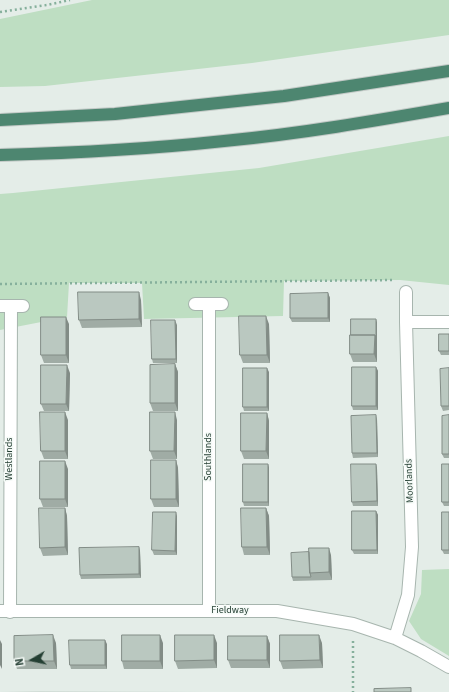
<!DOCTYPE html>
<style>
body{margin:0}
#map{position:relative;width:449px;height:692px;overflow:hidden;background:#e4ede8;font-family:"Source Sans 3",sans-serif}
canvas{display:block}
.north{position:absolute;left:12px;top:640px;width:40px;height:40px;-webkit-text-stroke:3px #f5faf7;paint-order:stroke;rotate:261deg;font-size:11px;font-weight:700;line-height:16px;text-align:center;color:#243f33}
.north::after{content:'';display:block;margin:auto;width:14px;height:18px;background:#243f33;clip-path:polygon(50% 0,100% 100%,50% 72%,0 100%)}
</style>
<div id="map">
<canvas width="449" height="692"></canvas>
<div class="north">N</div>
</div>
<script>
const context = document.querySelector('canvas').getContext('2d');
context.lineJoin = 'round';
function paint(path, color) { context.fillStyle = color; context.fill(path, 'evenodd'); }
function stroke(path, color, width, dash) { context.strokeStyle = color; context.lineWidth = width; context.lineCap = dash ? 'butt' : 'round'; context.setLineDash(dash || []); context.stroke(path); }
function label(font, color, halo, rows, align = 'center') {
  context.font = font + ' "Source Sans 3",sans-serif'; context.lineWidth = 3; context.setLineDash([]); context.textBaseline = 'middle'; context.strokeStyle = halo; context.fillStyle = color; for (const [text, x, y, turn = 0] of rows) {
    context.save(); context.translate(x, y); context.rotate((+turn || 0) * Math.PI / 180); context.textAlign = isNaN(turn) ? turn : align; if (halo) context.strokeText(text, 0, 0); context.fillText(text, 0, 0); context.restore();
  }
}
const built = new Path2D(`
 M40,691l166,1h-206z`);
const green = new Path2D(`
 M92,0h357v35l-197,28 -207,23 -45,1v-68z
 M449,136v149l-49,-5 -116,1 -1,35 -139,3 -2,-36h-73l-2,34 -67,13v-136l13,-1 246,-25z
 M449,569v87l-28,-17 -12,-18 12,-27 1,-24z`);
const path = new Path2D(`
 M0,12l47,-7 23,-5
 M0,284l395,-4
 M353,641v51`);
const minor = new Path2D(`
 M195,304h27
 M0,306h23
 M406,322v-30
 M0,611h277l76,13 42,14 26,13 28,16
 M209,611v-307
 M10,612l1,-306
 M395,638l13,-43 4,-48 -6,-225h43`);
const trunk = new Path2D(`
 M0,120l115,-6 169,-18 165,-25
 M0,155c75,-2 150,-6 224,-14 75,-7 150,-20 225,-33`);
const wall = new Path2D(`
 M328,293l2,5v24h-38l-2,-4z
 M141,300l1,27 -60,1 -3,-8z
 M376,319l1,4v39h-24l-3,-8z
 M69,324v39h-25l-3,-8z
 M269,324l1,39h-27l-3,-8z
 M177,325v38h-24l-1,-4z
 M449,334v21h-8l-2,-4z
 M175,364l3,8v39h-25l-3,-8z
 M376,367l2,4v39h-25l-1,-4z
 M449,368v42l-6,1 -2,-5z
 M269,372v39h-25l-1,-4z
 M70,373l-1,38h-25l-3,-7z
 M267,413l2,8v38h-25l-3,-8z
 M449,415v43h-5l-2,-4z
 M377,419l1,38 -25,1 -1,-5z
 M68,420v39h-24l-3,-8z
 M177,420v39h-24l-3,-8z
 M176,460l2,8 1,39h-25l-3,-8z
 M268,464l1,4v38h-25l-1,-4z
 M376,464l1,4 1,38h-25l-1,-4z
 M449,464v42h-5l-2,-4z
 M68,469v38h-25l-3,-8z
 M65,508l2,8 1,39 -25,1 -3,-8z
 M266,508l3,8 1,39h-26l-2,-8z
 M376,511l2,4v39h-24l-2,-4z
 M449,512v42h-5l-2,-4z
 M177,516v39h-23l-2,-5z
 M139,547l1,4 1,27 -60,1 -1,-4z
 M309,552l22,3 1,25 -39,1 -1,-4z
 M267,636l3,8v24h-39l-3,-8z
 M56,643l1,26h-40l-3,-8z
 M163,643v26h-39l-2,-8z
 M217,643v25l-39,1 -3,-8z
 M322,643l1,25 -40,1 -3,-8z
 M107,644v25h-36l-1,-4z`);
const shadedWall = new Path2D(`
 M139,292l2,8 1,27 -3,-8z
 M328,293l2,5v24l-2,-4z
 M266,316l3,8 1,39 -3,-8z
 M66,317l3,7v39l-3,-8z
 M376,319l1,4v39l-3,-8 1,-19z
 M175,320l2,5v38l-1,-4z
 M175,364l3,8v39l-3,-8z
 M67,365l3,8 -1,38 -3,-7z
 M376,367l2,4v39l-2,-4z
 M267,368l2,4v39l-2,-4z
 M65,412l3,8v39l-3,-8z
 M175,412l2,8v39l-3,-8z
 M267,413l2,8v38l-3,-8z
 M376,415l1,4 1,38 -1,-4z
 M176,460l2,8 1,39 -3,-8z
 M65,461l3,8v38l-3,-8z
 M268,464l1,4v38l-1,-4z
 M376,464l1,4 1,38 -1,-5z
 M65,508l2,8 1,39 -3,-8z
 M266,508l3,8 1,39 -3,-8z
 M376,511l2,4v39l-1,-4z
 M176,512l1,4v39l-2,-4z
 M139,547l1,4 1,27 -2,-4z
 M329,548l2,7 1,25 -3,-8z
 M53,635l3,8 1,26 -3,-8z
 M160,635l3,8v26l-3,-8z
 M214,635l3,8v25l-3,-8z
 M319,635l3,8 1,25 -3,-8z
 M267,636l3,8v24l-3,-8z
 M0,640l2,4v25l-2,-4z
 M105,640l2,4v25l-2,-4z`);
const building = new Path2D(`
 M78,292h61v27l-60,1z
 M328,293v25h-38v-24z
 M239,316h27l1,39h-27z
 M41,317h25v38h-25z
 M351,319h25v20l-1,-4h-24z
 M151,320h24l1,39h-24z
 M439,334h10v17h-10z
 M350,335h25l-1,19h-24z
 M175,364v39h-25v-38z
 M41,365h26l-1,39h-25z
 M352,367h24v39h-24z
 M243,368h24v39h-24z
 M449,368v38h-8l-1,-37z
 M40,412h25v39h-24z
 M150,412h25l-1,39h-24z
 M241,413h26l-1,38h-25z
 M376,415l1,38h-25l-1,-37z
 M449,415v39h-7v-38z
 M151,460h25v39h-25z
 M40,461h25v38h-25z
 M243,464h25v38h-25z
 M351,464h25l1,37 -25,1z
 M442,464h7v38h-7z
 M39,508h26v39l-25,1z
 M241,508h25l1,39h-25z
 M352,511h24l1,39h-25z
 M153,512h23l-1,39 -23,-1z
 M442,512h7v38h-7z
 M139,547v27l-59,1 -1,-27z
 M309,548h20v24l-19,1z
 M309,552l1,21 1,4h-19l-1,-24z
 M53,635l1,26h-40v-25z
 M122,635h38v26h-38z
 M175,635h39v25l-39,1z
 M280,635h39l1,25 -40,1z
 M228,636h39v24h-39z
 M69,640h36v25h-35z
 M411,688v4h-37v-3z`);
const streetNames = [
 ["Southlands",209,457,-90],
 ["Westlands",10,459,-90],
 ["Moorlands",410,481,-92],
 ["Fieldway",230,611]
];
paint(built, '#d2ddd7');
paint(green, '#bedec2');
stroke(minor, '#a7b5ae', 14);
stroke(trunk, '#c2c9c6', 14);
stroke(path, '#86b09c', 2.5, [2, 3]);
stroke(minor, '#fff', 12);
stroke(trunk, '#4d8670', 12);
paint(wall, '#a0aca5');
paint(shadedWall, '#828c86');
paint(building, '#bac8c0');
stroke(building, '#828c86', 1);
label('10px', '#243f33', '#f5faf7', streetNames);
</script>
